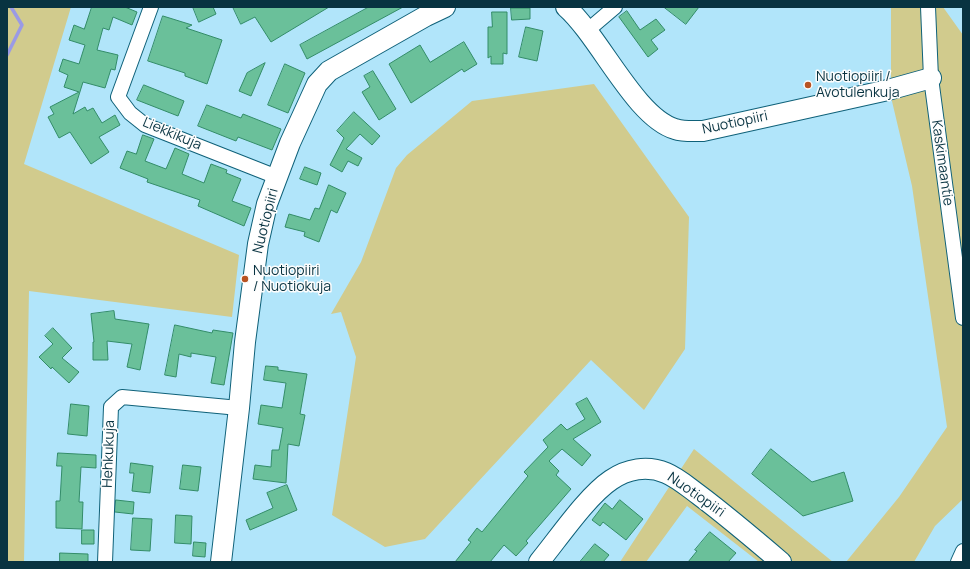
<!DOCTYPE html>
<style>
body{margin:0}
#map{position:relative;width:970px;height:569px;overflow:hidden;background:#b1e5fa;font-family:Manrope,sans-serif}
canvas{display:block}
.frame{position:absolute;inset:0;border:8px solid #083341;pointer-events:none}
</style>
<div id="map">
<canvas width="970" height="569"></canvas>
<div class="frame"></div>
</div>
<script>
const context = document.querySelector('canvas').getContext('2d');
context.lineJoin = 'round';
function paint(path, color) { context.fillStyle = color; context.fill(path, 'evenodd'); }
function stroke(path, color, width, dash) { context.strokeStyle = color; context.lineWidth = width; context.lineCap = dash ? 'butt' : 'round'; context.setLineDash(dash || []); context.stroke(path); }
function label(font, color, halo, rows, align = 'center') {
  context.font = font + ' Manrope,sans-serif'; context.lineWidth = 3; context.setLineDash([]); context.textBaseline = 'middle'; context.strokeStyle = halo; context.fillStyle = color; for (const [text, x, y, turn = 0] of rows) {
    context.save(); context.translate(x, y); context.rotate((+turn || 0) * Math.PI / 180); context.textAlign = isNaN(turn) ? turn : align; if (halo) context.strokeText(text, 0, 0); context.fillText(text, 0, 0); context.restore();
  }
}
const green = new Path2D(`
 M7,7h64l-47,157 215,91 -7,62 -203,-26 -5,271h-17z
 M891,7h52l20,28v464l-28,27 -21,36h-68l53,-65 48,-70 -35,-241 -21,-89z
 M594,84l95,133 -4,132 -41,61 -53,-50 -166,179 -40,8 -53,-32 24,-158 -15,-45 -10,2 30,-52 35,-94 11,-13 65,-54z
 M694,449l139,113h-74l-72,-56 -41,56h-26z`);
const stream = new Path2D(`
 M7,55l15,-30 -11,-18`);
const building = new Path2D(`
 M92,7h33l12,5 -5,13 -19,-8 -4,13 -6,-2 -6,22 21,5 -3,15 -4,-1 -6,19 -22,-6 -10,32 12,-7 2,4 6,-3 9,15 13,-8 5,10 -21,12 10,15 -18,12 -21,-32 -11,6 -11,-21 6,-3 -4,-7 29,-15 -15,-5 4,-12 -9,-4 4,-12 16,5 6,-19 -16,-5 5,-15 10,4z
 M193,7h20l3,7 -17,8z
 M233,7h96l-58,35 -16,-25 -14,7z
 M369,7h34l-96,52 -7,-14z
 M664,7h35l-13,17z
 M511,8h19v11l-18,1z
 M627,11l13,19 16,-11 9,11 -14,10 7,9 -10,8 -29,-40z
 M492,12h15v42l-4,-1v11h-12v-8l-3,2v-31h4z
 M163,16l29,9 -6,3 36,12 -15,44 -22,-8v-3l-37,-12z
 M526,27l17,4 -6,30 -18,-4z
 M464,42l13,22 -13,8 -2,-3 -51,34 -22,-39 31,-19 10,17z
 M265,63l-14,33 -12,-5 8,-18z
 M285,64l20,9 -17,40 -20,-8z
 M373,71l23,38 -17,11 -17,-28 8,-5 -6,-11z
 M144,85l40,16 -6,15 -41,-16z
 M207,105l34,13 2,-4 38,15 -9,21 -34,-13 -2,4 -38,-15z
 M354,112l26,24 -8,9 -12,-11 -14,15 16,9 -4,8 -10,-5 -6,11 -12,-7 14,-27 -7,-7z
 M143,135l11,4 -9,22 21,8 9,-21 14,6 -7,20 22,9 7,-19 16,6 -1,3 15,6 -9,22 19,7 -7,18 -46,-20 2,-6 -53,-18 1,-3 -28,-11 7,-17 9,3z
 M305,167l16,6 -4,12 -17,-6z
 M329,185l17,8 -9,20 -6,-3 -12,32 -15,-6 1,-4 -20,-5 4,-13 21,6 5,-12 4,1z
 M114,311l1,8 34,5 -9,46 -13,-3 5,-23 -25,-3 1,19h-15v-18h1l-3,-28z
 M175,325l37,8 1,-3 20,3 -9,52 -13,-2 5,-26 -25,-4v4l-12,-3 -3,23 -11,-2z
 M53,328l19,20 -10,10 17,14 -10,11 -17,-16 -1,2 -12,-12 14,-13 -8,-8z
 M266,366l12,1v3l29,4 -7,40 5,1 -6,31 -11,-2 -2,39 -33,-4 2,-14 16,2 1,-17h7l4,-22 -25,-4 3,-19 21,3 4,-25 -22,-3z
 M587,398l14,24 -28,17 18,16 -9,11 -20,-17 -13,12 10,10 -3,4 15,14 -45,52 2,2 -12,13 -12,-11 -14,17h-35l16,-20 -3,-2 9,-12 5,4 46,-56 -4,-4 24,-25 -5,-7 18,-16 6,6 18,-11 -9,-15z
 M71,404l18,2 -2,30 -19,-2z
 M771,449l41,33 32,-10 9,29 -50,15 -51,-42z
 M58,453l38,2v13l-15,-1 -2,35h4l-1,27 -26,-1v-27h4l2,-35h-5z
 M131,463l22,3 -3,27 -18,-2 2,-18h-4z
 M183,465l18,2 -3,24 -18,-2z
 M287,485l10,25 -47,20 -4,-10 27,-12 -6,-15z
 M116,500l18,2 -1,12 -18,-2z
 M620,500l23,19 -17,21 -23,-18 -3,4 -8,-6 13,-17 7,6z
 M176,515l16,1 -1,28 -16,-1z
 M133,518l19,1 -2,32 -19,-1z
 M82,530h12v14h-12z
 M710,532l26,21 -8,9h-40l9,-11 -2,-1z
 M194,542l12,1 -1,14 -12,-1z
 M595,544l14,11 -6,7h-23z
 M60,553l28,1v8h-28z`);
const street = new Path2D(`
 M151,7l-33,90 12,16 15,12 132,52
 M928,7l3,71 32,240
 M588,30l27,-23
 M105,562l6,-155 11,-10 117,11
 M958,562l5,-11`);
const secondary = new Path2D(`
 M566,7c34,30 69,110 109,122 9,3 19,2 28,2l185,-41 43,-12
 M221,562l18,-154 6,-66 13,-98 9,-40 23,-61 27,-59 12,-13 97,-55 19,-9
 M539,562c19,-23 48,-66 72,-82 16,-11 36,-15 55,-7 12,5 22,14 33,22 28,21 55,44 82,67`);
const markers = [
 [808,85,4,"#b85322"],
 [245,279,4,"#b85322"]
];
const poiNames = [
 ["Nuotiopiiri /",816,77],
 ["Avotulenkuja",816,93],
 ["Nuotiopiiri",253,271],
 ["/ Nuotiokuja",253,287]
];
const streetNames = [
 ["Nuotiopiiri",735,123,-12],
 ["Liekkikuja",172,134,23],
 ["Kaskimaantie",942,163,82],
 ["Nuotiopiiri",266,221,-76],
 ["Hehkukuja",109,454,-88],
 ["Nuotiopiiri",696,495,35]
];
paint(green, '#d1cb8d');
stroke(stream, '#9a9ae5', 3.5);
paint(building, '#6ac09a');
stroke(building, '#338c68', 1);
stroke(street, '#0f6179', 16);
stroke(secondary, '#0f6179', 22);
stroke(street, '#fff', 14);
stroke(secondary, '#fff', 20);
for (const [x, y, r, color] of markers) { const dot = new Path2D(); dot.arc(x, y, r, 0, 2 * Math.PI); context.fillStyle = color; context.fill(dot); stroke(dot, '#fdfdfd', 1.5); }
label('14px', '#083341', '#fdfdfd', poiNames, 'left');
label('14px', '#083341', '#fdfdfd', streetNames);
</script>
